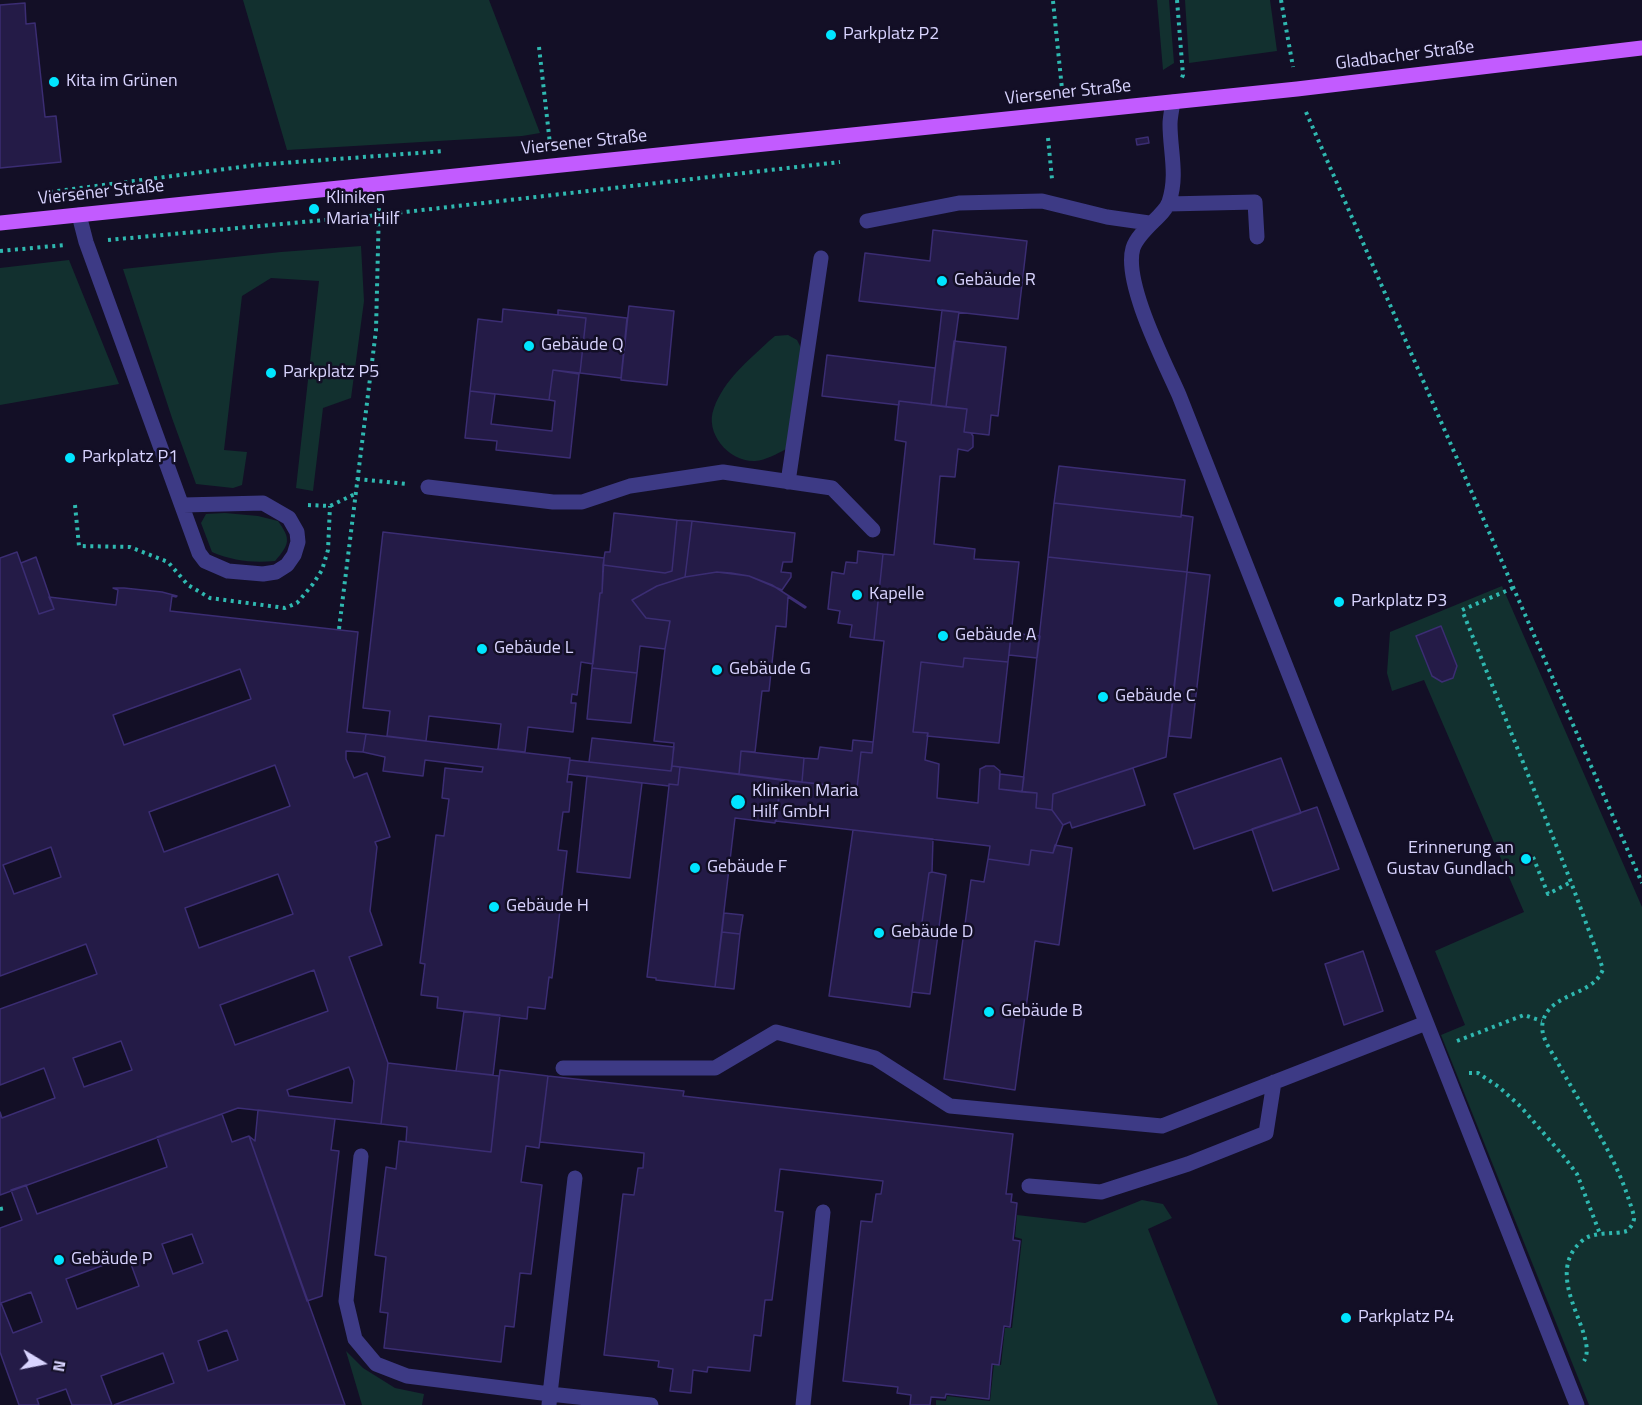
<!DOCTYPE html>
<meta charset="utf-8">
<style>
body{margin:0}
#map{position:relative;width:1642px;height:1405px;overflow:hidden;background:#130f26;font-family:"Titillium Web",sans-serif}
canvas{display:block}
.north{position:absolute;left:12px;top:1333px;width:60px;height:60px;-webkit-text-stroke:4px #130f26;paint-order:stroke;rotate:100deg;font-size:16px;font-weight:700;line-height:24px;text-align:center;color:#d9d4ff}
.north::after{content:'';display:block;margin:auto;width:21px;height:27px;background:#d9d4ff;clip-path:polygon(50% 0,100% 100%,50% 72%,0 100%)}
</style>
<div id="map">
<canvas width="1642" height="1405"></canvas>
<div class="north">N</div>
</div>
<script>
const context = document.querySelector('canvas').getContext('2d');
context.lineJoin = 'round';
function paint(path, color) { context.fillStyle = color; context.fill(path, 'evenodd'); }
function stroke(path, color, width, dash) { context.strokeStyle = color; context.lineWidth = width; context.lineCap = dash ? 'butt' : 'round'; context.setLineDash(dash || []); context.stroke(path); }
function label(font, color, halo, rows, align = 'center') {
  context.font = font + ' "Titillium Web",sans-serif'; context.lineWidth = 5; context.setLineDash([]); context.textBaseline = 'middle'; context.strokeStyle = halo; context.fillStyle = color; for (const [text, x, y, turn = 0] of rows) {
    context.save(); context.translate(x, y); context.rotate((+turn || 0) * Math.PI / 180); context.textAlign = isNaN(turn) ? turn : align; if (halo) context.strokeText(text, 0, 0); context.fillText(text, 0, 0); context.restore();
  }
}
const green = new Path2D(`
 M243,0h246l51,133 -18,3 -235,14z
 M1157,0h12l5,63 -11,7z
 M1185,0h85l7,51 -88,12z
 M361,246l3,55 -13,97 -28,10 -10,83 -17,-3 23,-207 -48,-3 -29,18 -18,154 23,2 -5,33 -9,3 -37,-4 -24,-66 -49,-149 158,-17z
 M69,260l50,124 -119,21v-137z
 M788,335l9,5 4,8 -15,101c-9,5 -20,11 -31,12 -26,1 -51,-28 -41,-53 10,-28 34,-47 55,-67l6,-5z
 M225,513l33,3 20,5c13,18 12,23 -3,40 -22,2 -42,0 -63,-9l-11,-29 5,-9z
 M1502,586l140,321v498h-53l-148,-370 24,-10 -30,-74 89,-39 -100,-232 -32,11 -5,-18 3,-41z
 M1142,1200l21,4 9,14 -24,11 70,176h-282v-5l10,1 1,-5 43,5 4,-37 7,1 4,-37h7l10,-89 -7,-2 2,-22 68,8z
 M346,1351l17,17 32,20 29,6 -2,11h-60z`);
const building = new Path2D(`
 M25,3l1,21 9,-1 10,94 11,-1 5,46 -61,6v-163z
 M1148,137l1,6 -12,2 -1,-6z
 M933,230l94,11 -9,78 -159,-18 6,-48 65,8z
 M629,306l45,5 -7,74 -46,-5z
 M503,309l83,9 -6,55 -27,-3 -4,30 -79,-9 8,-72 24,3z
 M558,310l69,8 -6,60 -41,-5 6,-55 -28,-3z
 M942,310l17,2 -13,95 -15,-2z
 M954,341l52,6 -8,69 -7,-1 -2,20 -25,-3 3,-23 -21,-2z
 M827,355l108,13 -4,37 -32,-4v4l-77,-9z
 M553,370l26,4 -9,84 -74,-8 1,-9 -32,-3 5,-47 25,3 -4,30 61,7 3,-30 -6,-1z
 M899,401l68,8 -3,23 7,1 2,3v11l-5,4 -10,-2 -3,28 -15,-1 -6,68 41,5 -1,10 45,3 -11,100 -44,-4 -1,9 -42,-5 -8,70 15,1 -3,27 14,4 -2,34 41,5 2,-34 6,-3h8l6,5 -1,18 38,4 -1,15 16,2 11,15 -10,28 -22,-3 -2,15 -41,-6 2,-13 -214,-25 5,-41 76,8 4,-36 11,1 12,-112 -10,-1 9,-86 11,1 12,-113 -11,-2z
 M1059,466l126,14 -4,37 -127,-14z
 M1054,503l127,14v-2l12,2 -6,55 -139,-15z
 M614,513l63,7 -5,51 -7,2 -62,-8 2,-13h5z
 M677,520l15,1 -7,56 -28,9 -25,14 14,18 24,3 -5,28 -25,-3 -3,27 -45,-5 8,-75h2l1,-28 62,8 7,-2z
 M692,521l103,12 -3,29h-9l-2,10 10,1v4l-9,13 -33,-14 -18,-3 -14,-1 -32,5z
 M383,532l221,26 -2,35h-2l-7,71 -12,-2 -4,33 -5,-1 -1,9h5l-3,29 -45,-5 -3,25 -27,-3 3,-25 -72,-8 -3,25 -39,-5 3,-25 -27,-3z
 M858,551l25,3 -9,86 -24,-3 2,-12 -14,-2 2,-12 -12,-2 4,-37 12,2 2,-12 11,1z
 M17,552l22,62 15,-5 -5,-12 67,8 2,-15 -5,-2h11l38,4 15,4 -1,1 -4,-1 -2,15 188,21 -11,100 19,2 -3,18 -17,-1v8l8,19 13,-5 23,64 -15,5 2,5 -7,64 12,34 -33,12 39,106 -7,61 -143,-16 -238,87v-83l2,6 53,-20 -11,-30 -44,17v-76l97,-35 -11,-30 -86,32v-418zM240,669l11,30 -127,46 -11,-30zM275,765l15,41 -126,46 -15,-40zM51,847l10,30 -47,17 -11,-29zM278,874l15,40 -94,34 -14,-40zM314,970l14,41 -93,34 -15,-40zM121,1041l11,29 -48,17 -11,-29zM349,1067l5,14 -2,22 -63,-7 -2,-6z
 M36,557l18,52 -15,5 -18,-51z
 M1048,557l139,15 -21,185 -113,37 -1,16 -16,-2 1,-15 -15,-1z
 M717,572l32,4 23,9 34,22 -1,1 -17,-11 -2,30 -10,-1 -7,65h-7l-7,61 -14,-1 -2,23 -67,-8 2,-23 -20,-2 11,-92 5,-28 -24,-3 -14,-18 25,-14 28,-9z
 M1187,572l23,3 -19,163 -22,-2z
 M1441,626l16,40 -4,12 -11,4 -10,-6 -16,-40z
 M1011,633l29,3 -3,22 -28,-3z
 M964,658l44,4 -9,81 -72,-7 1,-3 -15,-1 8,-70 42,5z
 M592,668l45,5 -6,50 -44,-4z
 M366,734l204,24 -3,24h5l-3,30h-6l-5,38 9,1 -15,127 -3,-1 -4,32 -17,-2 -1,12 -90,-11 1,-11 -17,-2 4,-31 -5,-1 16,-128 8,1 5,-37 -7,-1 3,-30 37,4 1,-5 -58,-7 -2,16 -40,-5 2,-14 -22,-5z
 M592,738l82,9 -3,24 -82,-9z
 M853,740l20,2 -1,11 -11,-1 -4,36 -55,-6 2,-24 14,1 2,-12 32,4z
 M741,751l63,7 -2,24 -63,-8z
 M1281,758l20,55 -107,36 -20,-55z
 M570,760l101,11 1,-5 8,1 -2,18 -9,-1v2l-101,-12z
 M680,767l101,13 -6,43 -40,-5 -20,169 -59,-7v-2l-9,-1 22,-191v-2l9,1z
 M1133,768l12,37 -73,23 -2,-6 -7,3 -11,-15 1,-16z
 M1000,774l24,3 -2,15 -23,-3z
 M587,776l55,7 -12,95 -53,-6z
 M1317,807l22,62 -66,22 -21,-62z
 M853,830l80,9 -1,33 -3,1 -19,134 -81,-11z
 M1055,845l17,3 -13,97 -24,-4 -20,149 -71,-11 27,-199 13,2 4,-23 41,6 2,-15 22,3z
 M932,872l14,3 -16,119 -18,-2 17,-119z
 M724,913l19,2 -3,19 -18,-2z
 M722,932l18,2 -6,55 -19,-2z
 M1363,951l20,60 -39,14 -19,-61z
 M464,1011l36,4 -7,60 -37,-4z
 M388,1063l111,13 -8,76 -85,-10 1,-15 -26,-3z
 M500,1070l48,6 -9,72 -13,-2 -5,36 21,3 -11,89 -11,-1 -6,54 -9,-1 -4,36 -117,-14 4,-35 -8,-1 6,-55 -11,-2 11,-88 10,2 3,-28 92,11z
 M548,1076l136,15 -1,5 330,38 -7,60h6l-1,8 6,1 -4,37 7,1 -10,86 -6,-1 -5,39 -7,-1 -3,35 -43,-5 -1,4 -14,-1 -1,8h-20l1,-10 -14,-2 1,-6 -55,-6 18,-160 11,1 4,-28h5l2,-13 -103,-12 -5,42 8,1 -11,88h-7l-4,36 -7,-1 -4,36 -42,-4 -1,5 -14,-2 -2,23 -21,-2 3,-22 -15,-2 1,-6 -55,-6 19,-161 11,1 4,-27h5l1,-15 -104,-11z
 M258,1110l77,9 -4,31 8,1 -17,145 -15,5 -58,-165 6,5z
 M222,1114l10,28 17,-6 96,269h-231l60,-22 -11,-30 -62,23 11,29h-40l-6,-16 -29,10 2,6h-20l-19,-53v-124l22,-8 -11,-30 15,-5 11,29 130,-47 -10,-30zM192,1234l11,29 -30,11 -11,-30zM128,1256l11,30 -62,23 -11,-30zM31,1292l11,30 -29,11 -12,-30zM227,1330l11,30 -30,11 -10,-30z`);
const path = new Path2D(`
 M1177,0l6,75 -2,5
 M1281,0l12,67
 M1053,1l9,88
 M539,47l11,97
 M1306,112l336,771
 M1048,138l4,41
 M50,192l206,-27 189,-14
 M108,240l271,-25 461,-53
 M0,251l65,-6
 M357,479l50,5
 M75,505l4,41 51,1 38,15 20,23 22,13 75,10 12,-5 16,-19 9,-14 6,-20 2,-44
 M308,505l22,1 25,-12
 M1513,588l-51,22 109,272 32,87c-9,27 -52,23 -60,52 -4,15 8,29 15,42 24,45 54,86 70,134 2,7 6,16 6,22 -1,5 -4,9 -7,12 -13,4 -33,0 -44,9 -44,36 17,95 1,121
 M339,629l37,-299 3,-123
 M1533,857l15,37 23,-12
 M1457,1041l67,-26 18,6
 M1469,1073h9l21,14 22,20 44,51 12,16 23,60
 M0,1209l5,-1`);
const minor = new Path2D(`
 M1173,102c-1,7 -3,15 -3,22 0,27 8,51 -1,78 -5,14 -30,28 -36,46 -10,34 31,113 46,147l398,1010
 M1168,204l87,-2 2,35
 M79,215l7,27 113,311 6,8 23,10 35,3 13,-2 11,-7 7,-10 4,-13 -1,-10 -8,-14 -26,-15 -80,2
 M867,221l92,-18 83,-2 65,16 42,6
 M788,482l33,-224
 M428,487l125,15h29l48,-16 93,-14 109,16 41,42
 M563,1068h152l61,-36 99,26 75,48 212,20 264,-103
 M361,1156l-15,145 9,38 21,25 31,12 143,18 25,-216
 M1029,1186l72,6 87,-28 78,-31 8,-51
 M549,1405l1,-11 101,11
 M803,1405l20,-193`);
const major = new Path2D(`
 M0,223l1297,-134 345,-41`);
const markers = [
 [831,35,6,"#00e5ff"],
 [54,82,6,"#00e5ff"],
 [314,209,6,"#00e5ff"],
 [942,281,6,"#00e5ff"],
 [529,346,6,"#00e5ff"],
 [271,373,6,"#00e5ff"],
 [70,458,6,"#00e5ff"],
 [857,595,6,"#00e5ff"],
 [1339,602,6,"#00e5ff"],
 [943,636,6,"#00e5ff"],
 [482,649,6,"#00e5ff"],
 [717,670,6,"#00e5ff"],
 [1103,697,6,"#00e5ff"],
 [738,802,8,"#00e5ff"],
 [1526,859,6,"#00e5ff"],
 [695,868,6,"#00e5ff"],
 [494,907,6,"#00e5ff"],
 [879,933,6,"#00e5ff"],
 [989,1012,6,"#00e5ff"],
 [59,1260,6,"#00e5ff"],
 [1346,1318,6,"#00e5ff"]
];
const poiNames = [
 ["Parkplatz P2",843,35],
 ["Kita im Grünen",66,82],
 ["Kliniken",326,199],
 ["Maria Hilf",326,220],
 ["Gebäude R",954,281],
 ["Gebäude Q",541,346],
 ["Parkplatz P5",283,373],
 ["Parkplatz P1",82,458],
 ["Kapelle",869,595],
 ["Parkplatz P3",1351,602],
 ["Gebäude A",955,636],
 ["Gebäude L",494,649],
 ["Gebäude G",729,670],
 ["Gebäude C",1115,697],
 ["Kliniken Maria",752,792],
 ["Hilf GmbH",752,813],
 ["Erinnerung an",1514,849,"right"],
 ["Gustav Gundlach",1514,870,"right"],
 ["Gebäude F",707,868],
 ["Gebäude H",506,907],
 ["Gebäude D",891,933],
 ["Gebäude B",1001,1012],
 ["Gebäude P",71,1260],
 ["Parkplatz P4",1358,1318]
];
const streetNames = [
 ["Gladbacher Straße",1405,56,-7],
 ["Viersener Straße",1068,93,-6],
 ["Viersener Straße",584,143,-6],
 ["Viersener Straße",101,193,-6]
];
paint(green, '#12302f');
paint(building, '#241b47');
stroke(building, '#3b2d73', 1.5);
stroke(path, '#2fb8b0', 4, [3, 4.5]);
stroke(minor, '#3d3a85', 15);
stroke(major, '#c25bff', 15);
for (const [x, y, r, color] of markers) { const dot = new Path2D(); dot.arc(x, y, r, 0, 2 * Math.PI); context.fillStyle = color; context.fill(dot); stroke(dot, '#130f26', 2); }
label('18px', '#d9d4ff', '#130f26', poiNames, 'left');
label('18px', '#d9d4ff', '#130f26', streetNames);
</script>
